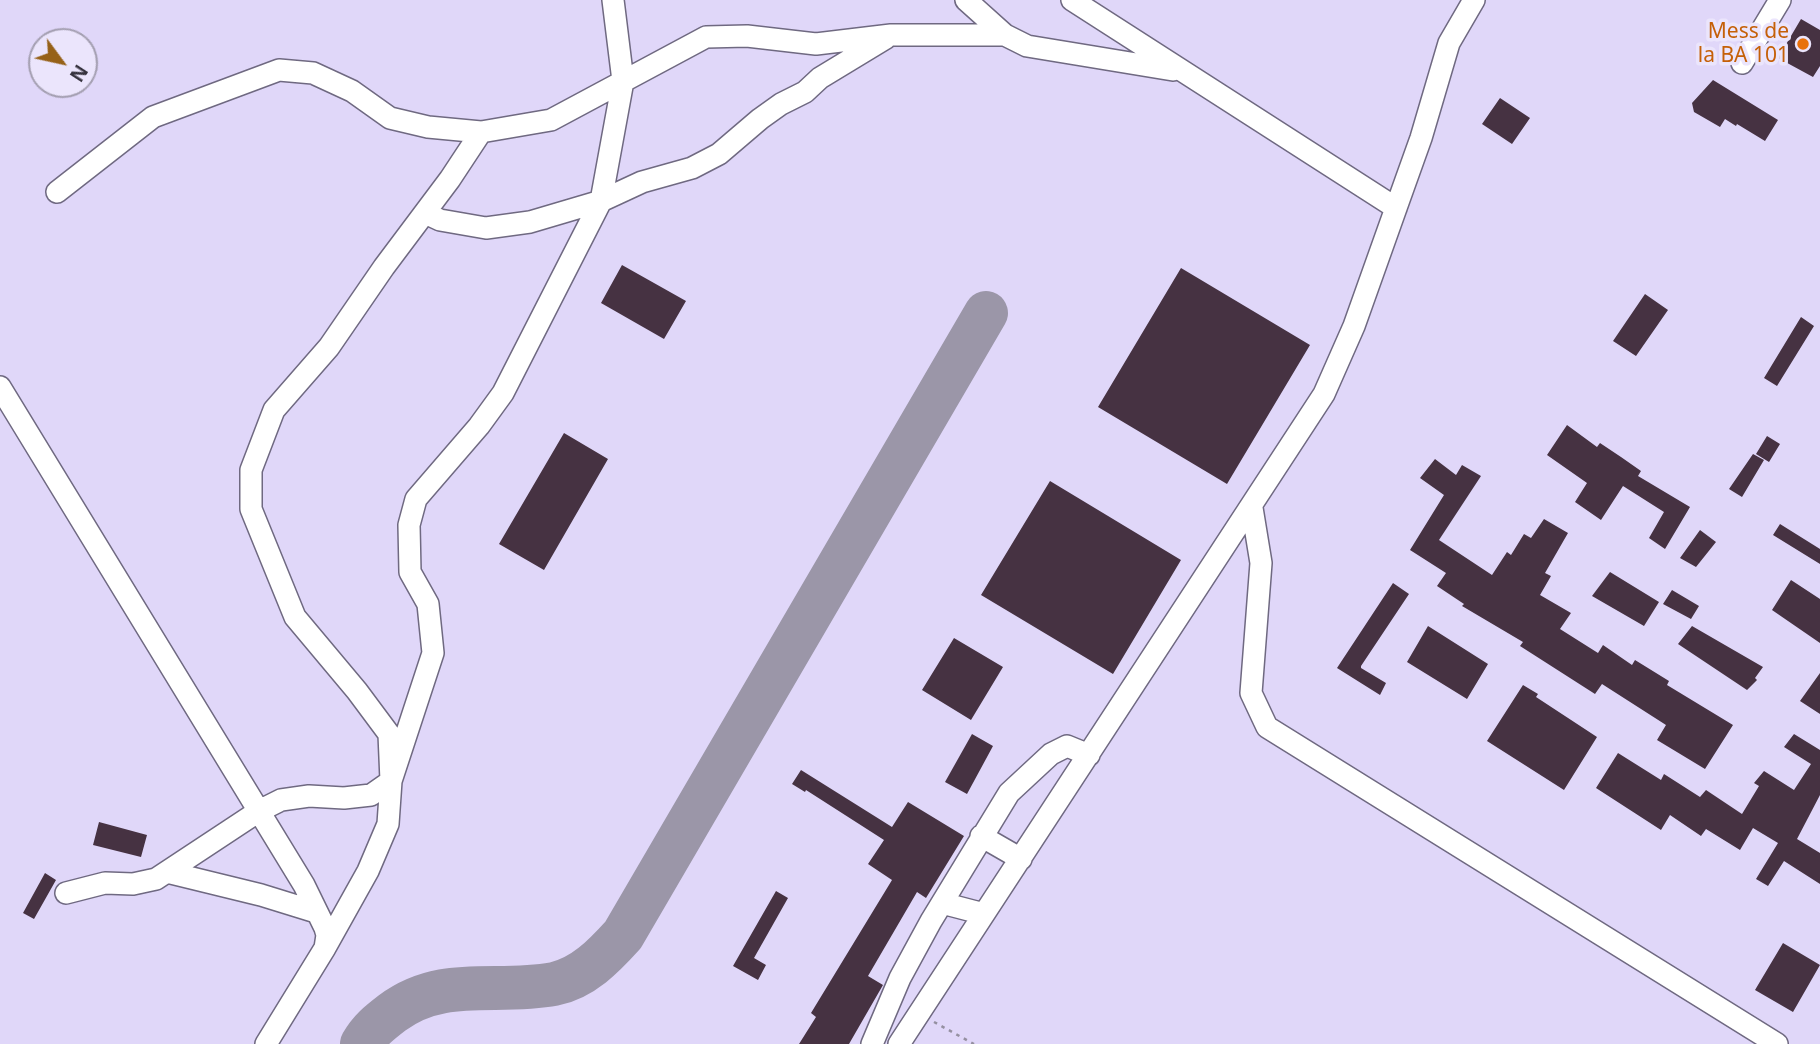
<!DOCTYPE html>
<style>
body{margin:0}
#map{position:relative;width:1820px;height:1044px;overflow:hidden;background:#ebe5fc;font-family:"Noto Sans",sans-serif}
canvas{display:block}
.north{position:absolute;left:28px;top:28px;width:70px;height:70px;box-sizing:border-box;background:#ebe5fc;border:2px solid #a39eb0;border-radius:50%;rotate:123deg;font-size:19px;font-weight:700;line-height:28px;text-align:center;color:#36333e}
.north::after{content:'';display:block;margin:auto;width:24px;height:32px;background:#966118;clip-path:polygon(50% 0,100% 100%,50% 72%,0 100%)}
</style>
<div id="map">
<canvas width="1820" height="1044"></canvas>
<div class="north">N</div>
</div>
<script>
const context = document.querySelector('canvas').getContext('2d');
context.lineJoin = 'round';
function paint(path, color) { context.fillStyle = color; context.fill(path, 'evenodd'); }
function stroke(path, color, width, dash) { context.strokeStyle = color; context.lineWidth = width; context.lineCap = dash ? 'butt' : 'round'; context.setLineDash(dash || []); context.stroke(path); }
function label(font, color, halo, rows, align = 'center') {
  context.font = font + ' "Noto Sans",sans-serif'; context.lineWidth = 7; context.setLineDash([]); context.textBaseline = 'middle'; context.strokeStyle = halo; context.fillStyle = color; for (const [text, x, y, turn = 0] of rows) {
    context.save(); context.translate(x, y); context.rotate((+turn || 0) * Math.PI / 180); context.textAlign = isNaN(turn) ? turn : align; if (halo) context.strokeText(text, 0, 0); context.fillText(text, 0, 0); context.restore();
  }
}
const built = new Path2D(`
 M0,0h1820v1044h-1820zM42,42h42v42h-42z`);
const taxiway = new Path2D(`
 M362,1044c8,-14 17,-21 30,-31 51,-38 104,-18 162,-29 29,-6 50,-28 69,-49l363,-622`);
const building = new Path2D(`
 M1801,19l19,11v36l-7,11 -35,-19z
 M1713,80l65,40 -13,21 -28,-17 -1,2 -11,-7 -5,8 -26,-15 -2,-9z
 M1500,98l30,20 -18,26 -30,-20z
 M622,265l64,36 -22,38 -63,-36z
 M1181,268l129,77 -83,139 -129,-77z
 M1645,294l23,16 -32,46 -23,-15z
 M1801,317l13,9 -37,60 -13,-8z
 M1567,425l30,22 3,-4 21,14 20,14 -3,5 52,31 -25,42 -16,-11 15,-26 -41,-26 -22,34 -26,-18 12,-19 -40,-28z
 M564,433l44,26 -64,111 -45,-26z
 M1767,436l13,8 -11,18 -13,-8z
 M1753,454l11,6 -22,37 -13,-8z
 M1435,459l21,16 6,-10 19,11 -42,64 53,35 15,-23 4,3 13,-21 7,4 13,-19 24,14 -23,40 6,3 -11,19 31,18 -11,16 38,24 5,-8 29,20 3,-5 34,21 -2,4 66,40 -28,44 -48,-29 9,-15 -64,-41 -7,10 -75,-48 3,-4 -61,-36 2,-2 -27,-18 9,-13 -36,-23 34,-55 -24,-17z
 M1050,481l131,79 -68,114 -132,-79z
 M1780,524l40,25v15l-47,-29z
 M1700,530l16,12 -20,25 -16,-9z
 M1610,572l49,30 -15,24 -52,-30z
 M1791,580l29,19v44l-48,-33z
 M1393,583l16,11 -48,72v2l25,15 -6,12 -43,-27z
 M1672,590l27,16 -8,13 -28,-15z
 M1428,626l60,38 -21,35 -60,-37z
 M1692,626l71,41 -8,11 2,2 -10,10 -69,-46z
 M954,638l49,29 -32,53 -49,-30z
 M1820,673v41l-20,-13z
 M1523,685l15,9 -2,3 61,40 -33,53 -77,-49z
 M972,734l21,12 -26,48 -22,-12z
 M1794,734l26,16v45l-23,44 23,14v31l-36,-23 -16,25 -12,-7 22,-36 -25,-15 -13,22 -34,-21 -5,7 -31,-21 -9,15 -65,-42 22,-35 43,27 3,-6 36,23 6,-7 36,24 17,-28 -5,-3 10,-12 30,19 17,-26 -27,-17z
 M801,770l91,57 16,-25 56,34 -38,62 -9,-6 -49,84 15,9 -34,59h-50l17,-27 -5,-4 81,-133 -24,-16 16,-24 -78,-50 -1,2 -13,-8z
 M99,822l48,13 -6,22 -48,-12z
 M45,873l11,7 -22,39 -11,-6z
 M776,891l12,7 -34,60 12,7 -8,15 -25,-14z
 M1783,943l37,22 -27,47 -38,-22z`);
const path = new Path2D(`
 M934,1022l40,22`);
const minor = new Path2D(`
 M966,0l39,35 22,11 146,24
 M1072,0l324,208
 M1742,63l38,-63
 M57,192l96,-75 126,-47 34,3 39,18 38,27 38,9 53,5
 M425,213l15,7 46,8 44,-6 71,-21 41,-19 50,-14 27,-14 41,-35 21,-15 24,-12 15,-14 66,-40
 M0,387l304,498 21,43 2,7 -2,13 -59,96
 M1252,508l9,55 -10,130 16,34 510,317
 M981,836l40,23
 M167,872l94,23 55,17
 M66,893l39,-10 28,1 23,-5 103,-68 22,-11 28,-4 35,2 27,-3 20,-14 42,-128 -5,-49 -18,-32 -1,-47 7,-26 63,-73 24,-33 98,-192 22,-120 -10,-81
 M942,903l42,11
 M325,948l43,-77 20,-47 3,-43 -2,-47 -32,-43 -62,-74 -44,-108v-39l23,-60 55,-63 55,-80 66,-88 31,-47 70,-12 155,-83 41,-1 69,8 75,-9h114
 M872,1044l28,-66 31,-57 78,-128 42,-39 16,-8 22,9
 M899,1044l425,-650 30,-68 42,-118 25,-70 28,-95 25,-43`);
const markers = [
 [1803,44,7,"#e8710a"]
];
const foodNames = [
 ["Mess de",1789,32],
 ["la BA 101",1789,56]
];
paint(built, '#e0d7f9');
stroke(taxiway, '#9b96a8', 44);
paint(building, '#463242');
stroke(minor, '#6f6981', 24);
stroke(path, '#9590a1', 2.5, [3.5, 5]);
stroke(minor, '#fff', 21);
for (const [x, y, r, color] of markers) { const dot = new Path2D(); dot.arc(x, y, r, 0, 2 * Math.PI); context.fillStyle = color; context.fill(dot); stroke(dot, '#ebe5fc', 2.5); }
label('21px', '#c56008', '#ebe5fc', foodNames, 'right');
</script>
